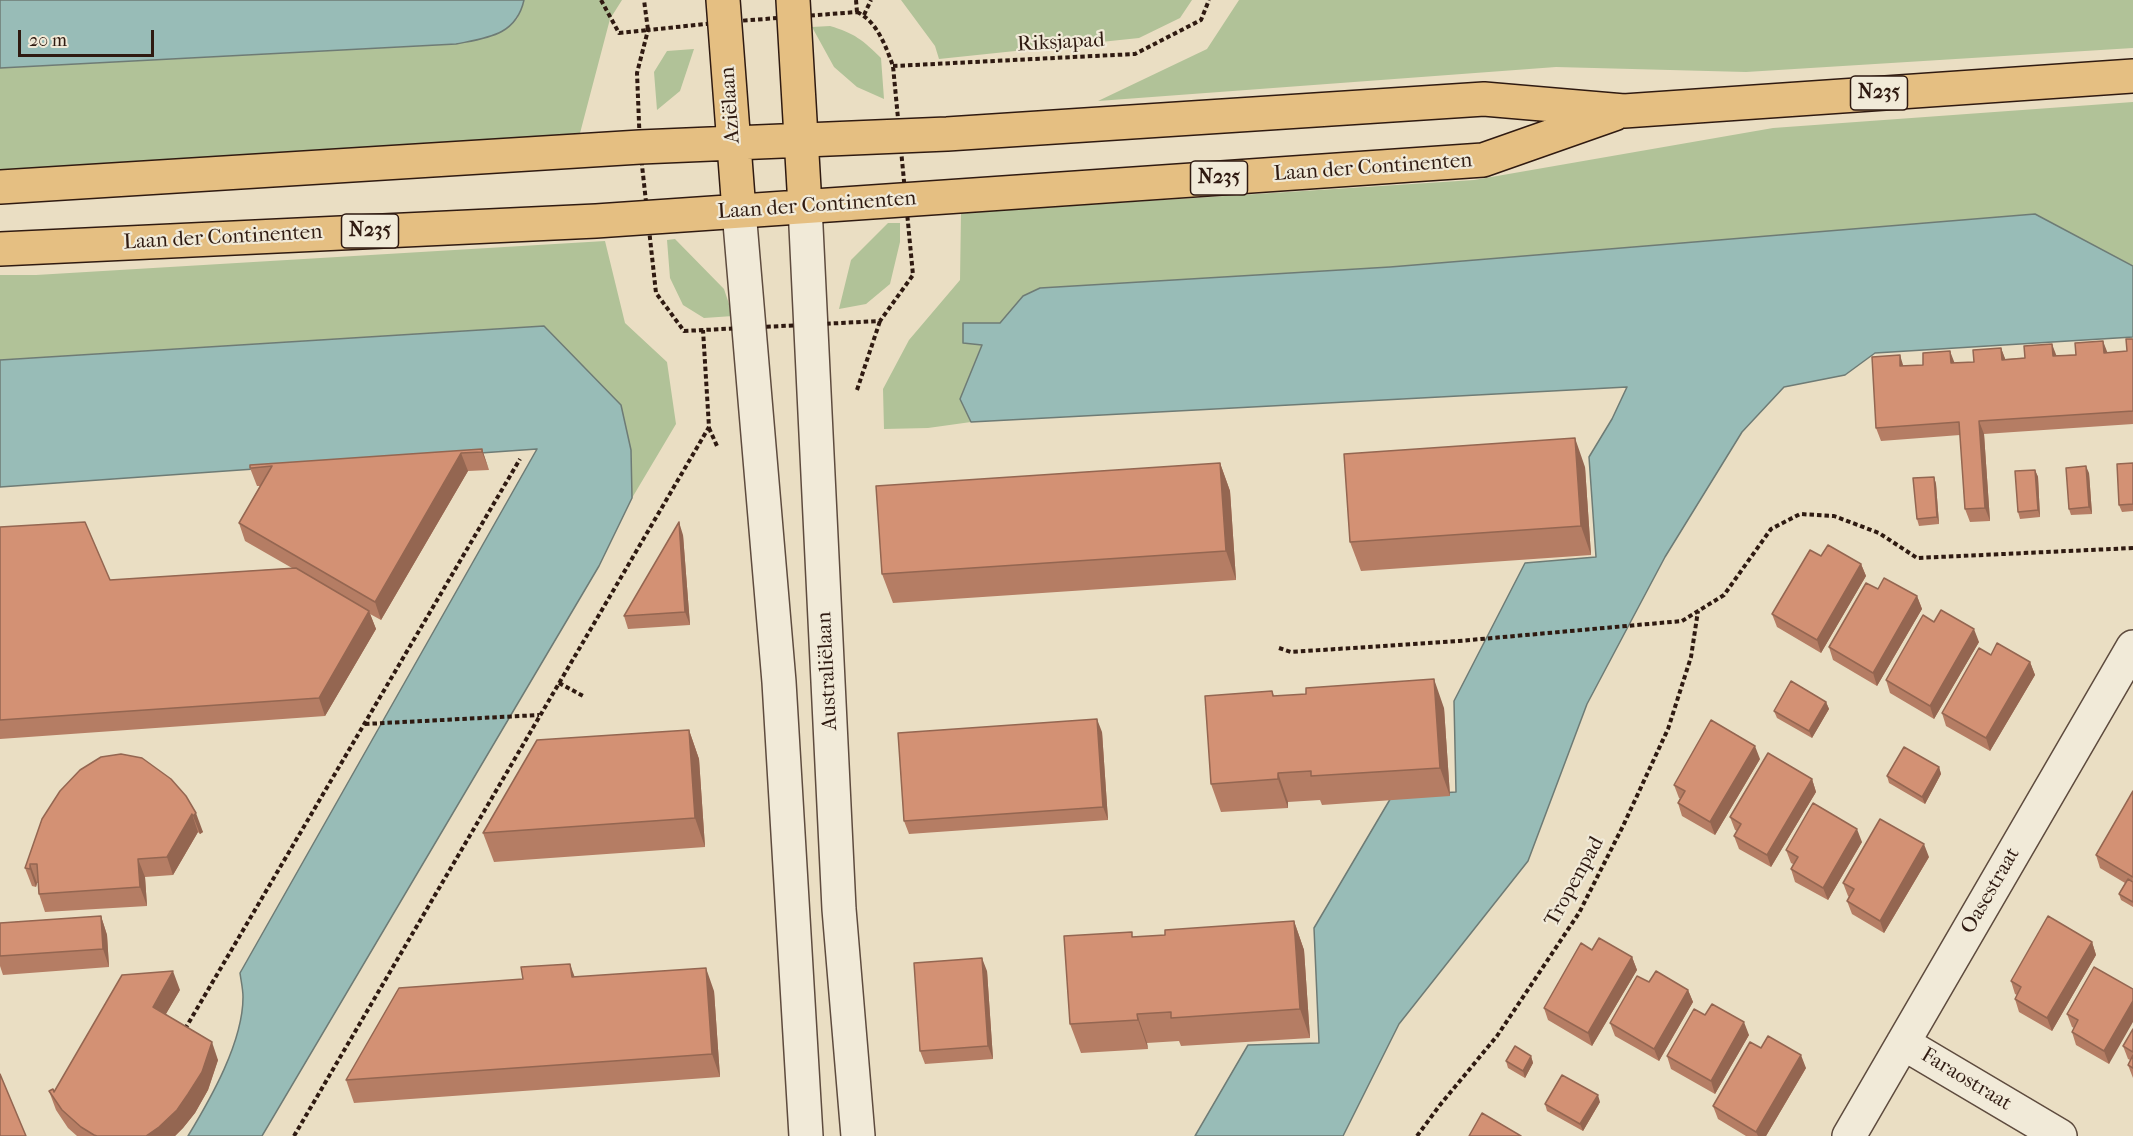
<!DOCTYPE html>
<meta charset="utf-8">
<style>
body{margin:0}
#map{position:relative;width:2133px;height:1136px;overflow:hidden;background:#eadec3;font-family:"IM FELL French Canon",serif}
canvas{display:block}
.scale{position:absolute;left:18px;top:30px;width:136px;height:27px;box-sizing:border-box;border:3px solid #2f1a11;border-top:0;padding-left:8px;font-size:18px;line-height:21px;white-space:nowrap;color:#2f1a11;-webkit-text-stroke:4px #f1ead8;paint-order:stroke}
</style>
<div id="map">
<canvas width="2133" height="1136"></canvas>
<div class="scale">20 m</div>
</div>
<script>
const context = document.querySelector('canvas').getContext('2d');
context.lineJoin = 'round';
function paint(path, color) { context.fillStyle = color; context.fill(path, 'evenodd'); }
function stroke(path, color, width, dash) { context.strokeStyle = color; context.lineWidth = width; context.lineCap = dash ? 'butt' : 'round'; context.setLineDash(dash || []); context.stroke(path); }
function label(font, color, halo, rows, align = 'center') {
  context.font = font + ' "IM FELL French Canon",serif'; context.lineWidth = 4.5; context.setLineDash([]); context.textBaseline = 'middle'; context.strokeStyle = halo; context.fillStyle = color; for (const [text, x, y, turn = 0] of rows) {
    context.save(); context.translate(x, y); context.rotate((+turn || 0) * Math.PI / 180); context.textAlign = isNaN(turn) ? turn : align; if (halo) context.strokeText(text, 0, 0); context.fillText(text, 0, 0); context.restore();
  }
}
const green = new Path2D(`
 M524,0h98l-12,19 -31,118 -579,44v-113l456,-24 61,-25z
 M901,0h291l-12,18 -41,20 -200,21 -4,-13z
 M1239,0h894v48l-387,24 -190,-5 -458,34 109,-52z
 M830,26c24,7 33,14 51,32l3,41 -27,-12 -23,-20 -22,-40z
 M694,49l-14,42 -23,19 -3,-38 13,-21z
 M2133,102v164l-98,-52 -645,53 -350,21 -17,8 -41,48 -22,55 11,23 -43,6 -44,1 -1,-40 26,-49 51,-60 1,-67 513,-33 299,-52z
 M888,223h12v19l-10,42 -24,20 -27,5 12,-49z
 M675,239l49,50 9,27 -29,2 -21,-13 -13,-27 -3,-38z
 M605,241l20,82 42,39 9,62 -44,74 -1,-48 -87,-124 -544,34v-85h36z`);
const water = new Path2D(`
 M0,0h524c-8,36 -38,38 -68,44l-456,24z
 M2035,214l98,52v71l-258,16 -30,22 -61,12 -42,45 -77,125 -78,147 -59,157 -129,163 -56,112h-148l53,-91 71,-2 -5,-115 78,-132 64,-4 -2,-91 71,-138 71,-6 -7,-100 23,-38 15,-32 -656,35 -11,-23 22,-54 -19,-2v-20h37l23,-27 17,-8 350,-21z
 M544,326l77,79 10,45 1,48 -33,68 -337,570h-74c23,-38 55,-94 55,-139 0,-8 -2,-16 -3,-24l297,-524 -537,38v-127z`);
const path = new Path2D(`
 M601,0l18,33 29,-3 -4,-30
 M856,0l1,12
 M857,12c20,9 29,35 36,54l20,209 -33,46 -196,10 -28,-38 -16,-146 -3,-74 11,-43 77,-8z
 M864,15l7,-15
 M893,66l242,-12 66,-34 8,-20
 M857,390l23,-69
 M709,428l8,18
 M1279,648l12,4 168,-11 223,-20 42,-26 47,-66 29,-15 34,2 45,17 38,25 216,-10
 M559,683l26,14
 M365,724l174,-9
 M185,1029l335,-570
 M294,1136l415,-709 -6,-97
 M1417,1136l23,-31 57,-69 82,-123 44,-87 45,-97 23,-72 7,-46`);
const minor = new Path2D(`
 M805,206l34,703 19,227
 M739,211l40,471 27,454
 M1903,1043l157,93
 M1849,1136l284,-489`);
const major = new Path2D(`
 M723,0l16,211
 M793,0l12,206
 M0,187l640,-40 307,-13 537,-35 140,12 509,-35
 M0,249l596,-28 887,-61 131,-46`);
const wall = new Path2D(`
 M2133,339v85l-149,10 6,87 -20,1 -5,-13 -5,-74 -79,6 -5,-13 28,-62 70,-4 27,-14 4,11 122,-8z
 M482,449l7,21 -21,1 -87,149 -11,-6 6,15 -51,87 -325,23v-212l110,53 182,-12 -47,-27 -6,-18 21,-37h-3l-7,-18z
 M1220,463l10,28 6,89 -343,23 -11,-29z
 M2133,463v48l-11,1 -3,-7z
 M1585,467l6,88 -230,16 -11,-29z
 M2035,470l3,7 2,40 -20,2 -2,-7z
 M2089,473l3,41 -21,1 -2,-6z
 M1934,477l2,7 3,40 -20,2 -2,-7z
 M683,535l7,90 -62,4 -4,-13z
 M1821,556l40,8 5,12 -45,77 -44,-26 -5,-13z
 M1878,589l39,7 5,13 -45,77 -44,-26 -4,-13z
 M1934,622l45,20 -45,77 -44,-26 -4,-13z
 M1991,655l39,7 5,13 -45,76 -44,-25 -4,-13z
 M1272,691l2,5 170,12 6,88 -128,9 -2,-5 -32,2v6l-67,4 -10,-28z
 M1826,702l3,7 -17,29 -35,-20 -3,-7z
 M689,730l10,29 6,88 -211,15 -11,-29z
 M1102,732l6,88 -199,14 -5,-13z
 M1760,759l-45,76 -33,-19 -4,-13 2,-5h-1l-5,-13z
 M1939,767l2,7 -16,30 -36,-21 -2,-7z
 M171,779l32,53 -3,2 -2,-2 -25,43 -28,2 2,29 -102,6 -6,-18 -1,-11h-1l-1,4 -4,-1 -7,-18z
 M1812,779l4,13 -45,75 -32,-18 -5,-13 3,-5 -2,-1 -5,-13z
 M2133,791v116l-12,-7 -2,-6 6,-11 -25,-15 -4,-13z
 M1862,842l-34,58 -33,-18 -4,-13 2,-5 -2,-1 -5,-13z
 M1929,857l-45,76 -32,-19 -5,-13 2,-4 -1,-1 -5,-13z
 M101,916l6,19 2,32 -106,8 -3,-9v-43z
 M1294,921l10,29 6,88 -129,8 -2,-5 -32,2 1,6 -67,4 -11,-29 63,-87 32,-2z
 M2092,942l4,13 -44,76 -33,-19 -4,-13 2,-4 -2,-1 -4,-13z
 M1592,950l40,7 5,13 -45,76 -44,-26 -4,-12z
 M987,971l6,88 -68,5 -5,-13z
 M575,977l139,14 6,86 -366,26 -8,-23z
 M2133,989l-24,75 -33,-19 -4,-13 2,-4 -2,-1 -5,-13z
 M180,990l-15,25 53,45 -10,30 -13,23 -12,15 -8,8h-98l-9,-8 -12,-18 -7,-19 5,1z
 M1688,990l5,12 -34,59 -44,-25 -5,-13z
 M1705,1015l44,20 -34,59 -44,-25 -4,-13z
 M2133,1029v49l-5,-13 2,-5 -2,-1 -5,-13z
 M1761,1048l45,20 -40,68h-20l-28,-17 -5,-13z
 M1531,1056l2,7 -8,15 -17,-10 -2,-7z
 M1600,1102l-17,29 -36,-20 -2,-7z`);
const shadedWall = new Path2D(`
 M2103,341l5,13 -4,-1z
 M2052,344l5,13 -4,-1z
 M2001,348l5,13 -4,-1z
 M1950,351l5,13 -4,-1z
 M1900,355l4,13 -4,-2z
 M1979,421l5,13 6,87 -5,-13z
 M1575,438l10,29 6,88 -10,-29z
 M482,449l7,21 -7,-18z
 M461,453l7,18 -87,149 -6,-18z
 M1220,463l10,28 6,89 -10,-29z
 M2086,466l3,7 3,41 -3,-7z
 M2035,470l3,7 2,40 -2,-7z
 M1934,477l2,7 3,40 -2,-7z
 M679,522l4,13 7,90 -5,-13z
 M1861,564l5,12 -45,77 -4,-13z
 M1917,596l5,13 -45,77 -4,-13z
 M369,611l7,18 -51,87 -6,-18z
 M1974,629l5,13 -45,77 -4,-13z
 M2030,662l5,13 -45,76 -4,-13z
 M1434,679l10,29 6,88 -10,-28z
 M1826,702l3,7 -17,29 -3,-7z
 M1097,719l5,13 6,88 -5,-13z
 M689,730l10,29 6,88 -10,-29z
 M1755,746l5,13 -45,76 -5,-13z
 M1939,767l2,7 -16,30 -3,-7z
 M1278,773l10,29v6l-10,-29z
 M1812,779l4,13 -45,75 -4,-12z
 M196,813l7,19 -3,2 -7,-18z
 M192,814l6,18 -25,43 -6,-18z
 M1857,829l5,13 -34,58 -5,-12z
 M1924,844l5,13 -45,76 -4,-12z
 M138,859l7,18 2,29 -7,-19z
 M30,864l7,19 -1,4 -6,-18z
 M101,916l6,19 2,32 -6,-18z
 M1294,921l10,29 6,88 -10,-29z
 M2092,942l4,13 -44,76 -5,-13z
 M1632,957l5,13 -45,76 -4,-13z
 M982,958l5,13 6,88 -5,-13z
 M570,964l8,22 -6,-9z
 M706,968l8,23 6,86 -8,-23z
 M173,971l7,19 -21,36 -6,-19z
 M1688,990l5,12 -34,59 -5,-12z
 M2133,1001v21l-24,42 -5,-13z
 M1137,1014l10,29 1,6 -10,-29z
 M1744,1022l5,13 -34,59 -4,-13z
 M212,1042l6,18 -10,30 -13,23 -12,15 -8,8h-29z
 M1801,1055l5,13 -40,68h-8l-2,-4z
 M1531,1056l2,7 -8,15 -2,-7z
 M1598,1095l2,7 -17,29 -3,-7z`);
const building = new Path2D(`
 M2126,339h7v72l-154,10 6,87 -20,1 -6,-87 -83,6 -4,-71 28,-2v11l23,-1v-12l27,-2 1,12 23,-1 -1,-12 28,-2 1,12 23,-2 -1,-12 28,-2 1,12 23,-1 -1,-12 28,-2 1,12 23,-2z
 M1575,438l6,88 -231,16 -6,-88z
 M482,449v3l-21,1 -86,149 -136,-79 33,-57 -20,2h-2v-3z
 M1220,463l6,88 -344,23 -6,-88z
 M2133,463v41l-14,1 -2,-41z
 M2086,466l3,41 -20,2 -3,-41z
 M2035,470l3,40 -20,2 -3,-41z
 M1934,477l3,40 -20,2 -4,-41z
 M85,522l25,58 186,-12 73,43 -50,87 -319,22v-193z
 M679,522l6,90 -61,4z
 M1828,545l33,19 -44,76 -45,-26 38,-64 11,6z
 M1884,578l33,18 -44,77 -44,-26 37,-64 12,6z
 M1941,610l33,19 -44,77 -44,-26 37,-65 11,7z
 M1997,643l33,19 -44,76 -44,-25 37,-65 12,7z
 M1434,679l6,89 -129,8v-5l-33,2v6l-67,5 -6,-88 67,-5 1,5 33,-2v-6z
 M1791,681l35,21 -17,29 -35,-20z
 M1097,719l6,88 -199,14 -6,-88z
 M1711,720l44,26 -45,76 -32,-19 7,-12 -11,-6z
 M689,730l6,88 -212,15 54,-93z
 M1904,747l35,20 -17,30 -35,-21z
 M1768,753l44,26 -45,76 -33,-19 7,-12 -11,-7z
 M121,754l21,4 29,21 15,17 10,17 -3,3 -1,-2 -25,43 -29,2 2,28 -101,7 -2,-30h-7v5l-5,-1 17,-49 18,-28 20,-21 21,-13z
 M2133,791v86l-37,-22z
 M1813,803l44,26 -34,59 -32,-19 7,-12 -12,-7z
 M1880,819l44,25 -44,77 -33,-20 7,-12 -11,-6z
 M2128,879l5,3v20l-14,-8z
 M101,916l2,33 -103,7v-33z
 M2048,916l44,26 -45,76 -32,-19 6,-12 -10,-6z
 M1294,921l6,88 -129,9v-6l-34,2 1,6 -68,4 -6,-88 68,-4v5l33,-2v-5z
 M1599,938l33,19 -44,76 -44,-25 37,-65 11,7z
 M982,958l6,88 -68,5 -6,-88z
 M570,964l2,13 134,-9 6,86 -366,26 53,-92 124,-9 -2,-12z
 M2094,967l39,22v12l-29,50 -32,-19 6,-12 -11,-6z
 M173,971l-20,36 59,35 -10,30 -14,22 -11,16 -18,17 -13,9h-49l-3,-1 -13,-8 -19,-17 -13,-19 4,-2 1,3 68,-117z
 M1656,971l32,19 -34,59 -44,-26 27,-47 12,6z
 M1712,1004l32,18 -33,59 -44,-25 27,-47 11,6z
 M2133,1029v23l-10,-6z
 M1768,1036l33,19 -45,77 -43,-26 37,-64 11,6z
 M1515,1046l16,10 -8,15 -17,-10z
 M2133,1055v13l-5,-3z
 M0,1074l26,62h-26z
 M1562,1075l36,20 -18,29 -35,-20z
 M1482,1113l39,23h-52z`);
const shields = [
 [1879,93,57],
 [1219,178,57],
 [370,231,57]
];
const shieldNames = [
 ["N235",1879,93],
 ["N235",1219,178],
 ["N235",370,231]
];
const streetNames = [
 ["Riksjapad",1061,43,-3],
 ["Aziëlaan",731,105,-94],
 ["Laan der Continenten",1373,168,-4],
 ["Laan der Continenten",817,206,-4],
 ["Laan der Continenten",223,238,-3],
 ["Australiëlaan",828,671,-93],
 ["Tropenpad",1575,882,-61],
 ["Oasestraat",1991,891,-60],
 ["Faraostraat",1966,1080,31]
];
paint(green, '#b1c298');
paint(water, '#98bcb7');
stroke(water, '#6e7b75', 1.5);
stroke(minor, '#5e4b3e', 36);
stroke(major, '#2f1a11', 36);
stroke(path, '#2f1a11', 4, [4.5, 3]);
stroke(minor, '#f1ead8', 33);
stroke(major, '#e5bf82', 33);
paint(wall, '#b57d64');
paint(shadedWall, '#946651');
paint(building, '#d39174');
stroke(building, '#946651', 1.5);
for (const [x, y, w] of shields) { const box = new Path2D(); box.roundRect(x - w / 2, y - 17, w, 34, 4.5); context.fillStyle = '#f1ead8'; context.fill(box); stroke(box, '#2f1a11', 1.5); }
label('bold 20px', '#2f1a11', null, shieldNames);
label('21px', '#2f1a11', '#f1ead8', streetNames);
</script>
